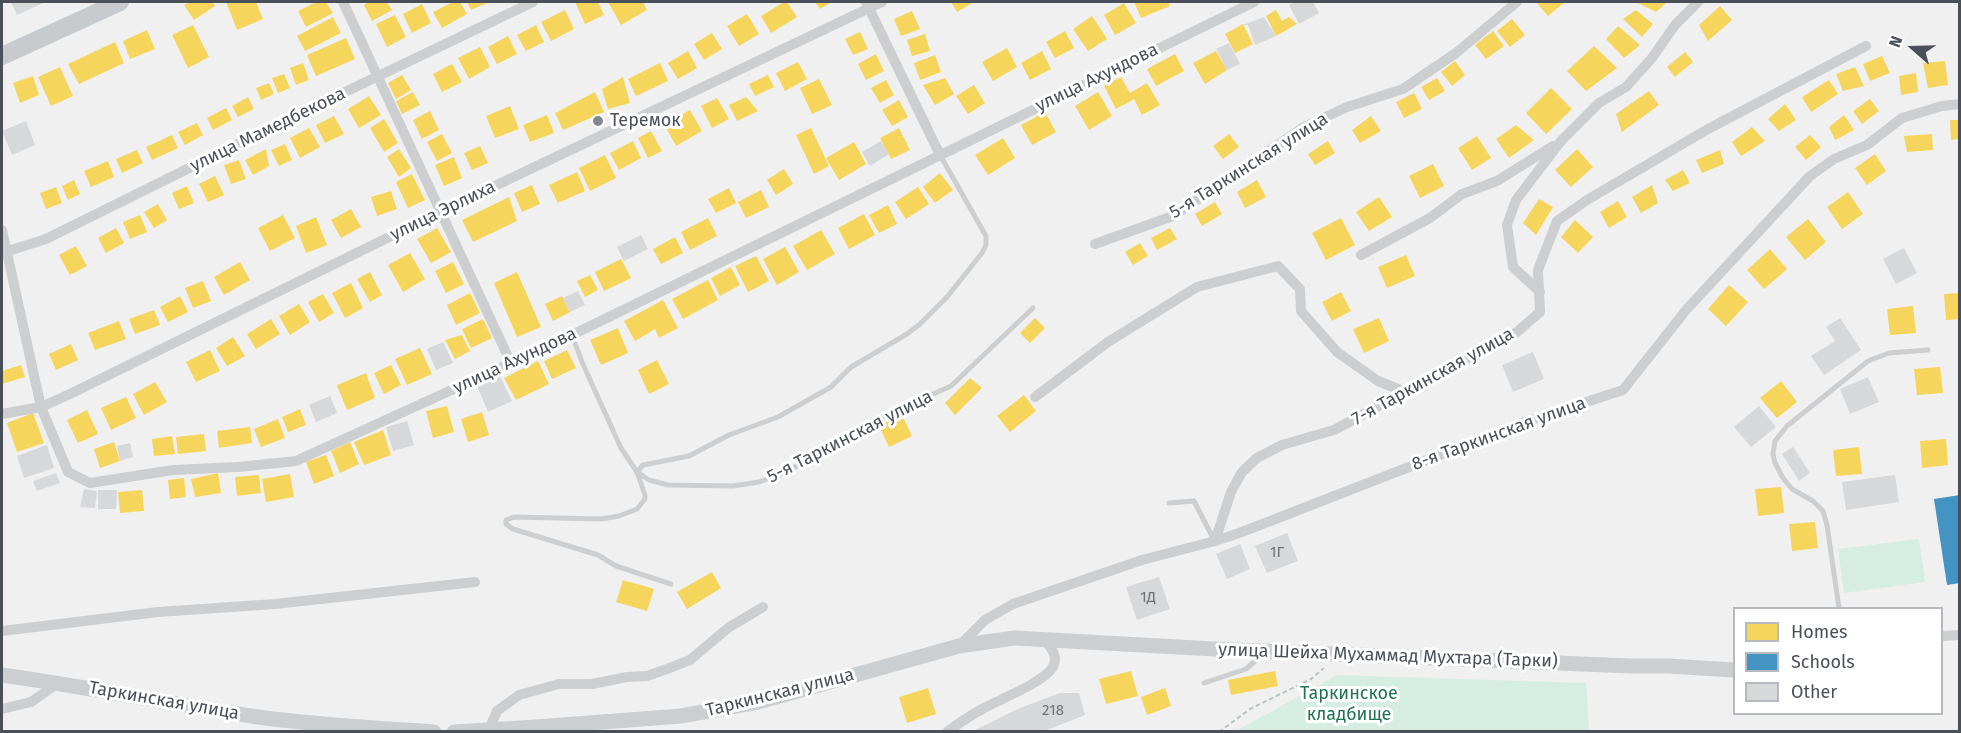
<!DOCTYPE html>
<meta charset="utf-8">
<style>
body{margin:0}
#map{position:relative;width:1961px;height:733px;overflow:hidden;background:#f0f0f0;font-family:"Fira Sans",sans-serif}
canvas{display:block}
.frame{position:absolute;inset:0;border:3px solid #49505a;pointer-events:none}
.legend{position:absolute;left:1733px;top:607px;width:210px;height:108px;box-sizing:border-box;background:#fff;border:2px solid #b6b9bd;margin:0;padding:8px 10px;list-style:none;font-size:18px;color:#49505a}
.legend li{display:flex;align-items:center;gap:12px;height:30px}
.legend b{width:30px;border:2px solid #b6b9bd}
.north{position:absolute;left:1883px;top:18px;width:60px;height:60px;-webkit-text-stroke:4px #fff;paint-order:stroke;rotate:290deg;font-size:16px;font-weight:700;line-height:24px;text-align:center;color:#49505a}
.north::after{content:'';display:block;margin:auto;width:21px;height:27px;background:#49505a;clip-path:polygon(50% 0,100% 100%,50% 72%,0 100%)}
</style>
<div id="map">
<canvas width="1961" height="733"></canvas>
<div class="frame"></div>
<ul class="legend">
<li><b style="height:16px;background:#f6d55c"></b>Homes</li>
<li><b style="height:16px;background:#4393c3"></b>Schools</li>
<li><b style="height:16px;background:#d7d8da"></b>Other</li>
</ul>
<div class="north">N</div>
</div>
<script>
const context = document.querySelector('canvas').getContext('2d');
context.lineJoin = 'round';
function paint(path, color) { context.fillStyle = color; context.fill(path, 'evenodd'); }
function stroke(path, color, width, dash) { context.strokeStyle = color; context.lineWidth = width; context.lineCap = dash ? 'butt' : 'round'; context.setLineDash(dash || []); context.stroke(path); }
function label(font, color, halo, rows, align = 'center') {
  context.font = font + ' "Fira Sans",sans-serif'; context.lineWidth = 6; context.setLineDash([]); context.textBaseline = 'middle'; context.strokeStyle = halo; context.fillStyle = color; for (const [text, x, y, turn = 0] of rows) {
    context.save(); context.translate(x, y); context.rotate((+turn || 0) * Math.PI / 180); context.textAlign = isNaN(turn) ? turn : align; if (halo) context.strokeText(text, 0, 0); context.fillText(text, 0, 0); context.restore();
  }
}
const green = new Path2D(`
 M1919,539l6,43 -81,11 -6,-44z
 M1337,675l249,8 3,48h-353z`);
const homes = new Path2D(`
 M190,2h22l3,4 -21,14 -10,-15z
 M226,2h30l7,17 -26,11z
 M316,2h10l7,11 -27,14 -8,-16z
 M369,2h18l5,8 -20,11 -8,-16z
 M453,2h7l7,12 -25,14 -9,-16z
 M467,2h22l-18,8z
 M575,2h23l6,13 -19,9z
 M608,2h35l4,8 -26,15z
 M784,2h3l10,15 -26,16 -10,-17z
 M815,2h17l-12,7z
 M951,2h23l-17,10z
 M1134,2h34l2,4 -29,12z
 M1536,2h29l-17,14z
 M1636,2h31l-11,10z
 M1124,3l12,20 -21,12 -11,-20z
 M422,4l9,19 -19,10 -9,-19z
 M1720,6l12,14 -24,21 -9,-16z
 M565,10l9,19 -23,12 -10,-19z
 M1276,10l6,11 7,-4 8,7 -21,12 -10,-20z
 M1636,10l17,14 -11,13 -19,-18z
 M912,11l8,18 -19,7 -7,-17z
 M747,14l12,20 -20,12 -12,-20z
 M395,15l11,22 -19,10 -11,-23z
 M1092,16l15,23 -19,12 -15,-22z
 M333,17l8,16 -36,18 -8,-15z
 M1512,19l13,16 -15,12 -13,-16z
 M1243,24l10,20 -18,9 -10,-19z
 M193,25l16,32 -21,11 -16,-33z
 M536,25l8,17 -18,9 -9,-16z
 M1618,26l22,19 -16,13 -18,-19z
 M147,30l8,19 -25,10 -7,-18z
 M1065,31l9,17 -19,10 -9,-16z
 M1493,31l11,15 -18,13 -11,-14z
 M860,32l8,17 -15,6 -8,-16z
 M712,33l10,16 -18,11 -10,-16z
 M925,34l5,17 -18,5 -5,-16z
 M508,36l9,18 -20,10 -9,-17z
 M346,38l9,21 -39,17 -9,-21z
 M115,42l9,21 -45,21 -11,-20z
 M1594,46l23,22 -31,23 -19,-20z
 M480,47l10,20 -21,12 -11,-21z
 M1007,48l10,19 -24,14 -11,-19z
 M688,51l9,17 -19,11 -10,-16z
 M1042,51l9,18 -21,11 -9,-17z
 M1216,51l11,19 -22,14 -12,-21z
 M1685,52l8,10 -18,15 -8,-10z
 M876,54l8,17 -18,9 -8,-16z
 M1175,54l9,17 -28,15 -9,-17z
 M935,55l6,17 -21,8 -6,-17z
 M1882,56l8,17 -20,8 -7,-17z
 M1455,61l10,14 -13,11 -11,-14z
 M1945,61l3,24 -20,3 -5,-25z
 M798,62l9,17 -22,12 -9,-18z
 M303,63l6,17 -13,5 -6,-17z
 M660,63l8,18 -32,15 -8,-17z
 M452,64l10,18 -20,10 -9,-18z
 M60,67l13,29 -22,10 -13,-29z
 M1855,67l9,19 -21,5 -7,-17z
 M1916,73l2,19 -17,3 -2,-19z
 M284,74l6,14 -12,5 -6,-15z
 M402,75l9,15 -15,9 -8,-16z
 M768,75l6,12 -19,9 -6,-12z
 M33,76l6,19 -19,8 -7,-20z
 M623,77l7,26 -22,6 -6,-20z
 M1121,77l9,16 17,-10 13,22 -18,10 -8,-16 -18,10 -12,-23z
 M945,78l9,16 -19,11 -12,-20z
 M1437,78l8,13 -16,9 -8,-13z
 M819,79l13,26 -20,9 -12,-26z
 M886,80l8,15 -14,8 -9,-15z
 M1829,80l9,14 -27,18 -9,-15z
 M269,83l5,11 -13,6 -5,-12z
 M974,85l11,18 -17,11 -12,-18z
 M1551,88l21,21 -26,25 -20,-21z
 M1649,91l10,14 -37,27 -6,-18z
 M413,92l7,13 -18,9 -6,-13z
 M595,92l9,20 -41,18 -8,-17z
 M1098,92l14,24 -23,14 -14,-24z
 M1414,93l8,16 -18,9 -8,-16z
 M369,96l12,19 -22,13 -11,-19z
 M248,97l6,12 -16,8 -6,-11z
 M746,97l12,14 -21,10 -8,-16z
 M717,98l12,21 -17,9 -11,-22z
 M1870,99l9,12 -17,13 -9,-13z
 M899,100l9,17 -16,9 -10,-16z
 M1785,104l11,16 -17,11 -11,-12z
 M510,106l9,23 -24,9 -9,-22z
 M226,108l6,12 -19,10 -6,-12z
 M690,110l12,21 -26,15 -12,-22z
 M430,111l9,19 -17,9 -9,-19z
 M1045,112l11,20 -24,13 -11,-20z
 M547,115l7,18 -24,9 -7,-17z
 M1844,115l10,15 -19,10 -6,-13z
 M334,116l10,18 -19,9 -9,-18z
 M1371,116l10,15 -21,12 -8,-13z
 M384,119l14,24 -14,9 -14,-24z
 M1950,120h9v19l-8,1z
 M197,123l6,12 -18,10 -7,-13z
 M1516,125l18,15 -25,18 -13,-19z
 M1752,127l13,14 -24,15 -9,-14z
 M309,128l11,19 -20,11 -10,-20z
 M811,128l18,38 -15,8 -18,-39z
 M899,128l11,22 -19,9 -11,-21z
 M651,131l11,20 -14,7 -10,-20z
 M442,134l10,19 -15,8 -10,-19z
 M1229,134l10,13 -16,12 -10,-13z
 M1932,134l1,16 -26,2 -3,-16z
 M172,135l6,13 -26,12 -6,-13z
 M1810,135l11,12 -15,13 -11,-13z
 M1477,136l14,22 -19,12 -14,-22z
 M1003,138l12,20 -27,17 -13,-20z
 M633,141l8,17 -22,12 -9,-17z
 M1328,141l7,12 -20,12 -7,-11z
 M854,142l12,22 -27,16 -13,-22z
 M285,144l7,16 -13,6 -8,-16z
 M480,146l8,17 -16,7 -8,-17z
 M266,149l3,17 -16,9 -8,-15z
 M399,149l12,19 -12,9 -12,-20z
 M1577,149l16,18 -22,20 -16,-17z
 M137,150l6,13 -21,10 -6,-14z
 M1720,150l4,14 -22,9 -6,-13z
 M1875,154l11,17 -19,14 -12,-17z
 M605,155l11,23 -26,13 -11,-23z
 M454,157l8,21 -18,8 -9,-21z
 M239,160l7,19 -15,5 -7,-19z
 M108,161l6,16 -23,10 -7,-16z
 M1433,164l11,22 -24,12 -11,-22z
 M784,169l9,15 -17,11 -9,-15z
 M1683,170l7,13 -17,8 -8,-11z
 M577,172l8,19 -27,12 -9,-18z
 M940,173l13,17 -18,13 -12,-16z
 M412,174l13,26 -17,8 -12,-26z
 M215,176l9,19 -16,7 -9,-18z
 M74,180l6,14 -12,6 -6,-14z
 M1257,180l9,17 -21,11 -8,-16z
 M532,185l8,19 -18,8 -8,-19z
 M1652,185l6,18 -17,10 -9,-16z
 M187,186l7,17 -15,6 -7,-16z
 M56,187l6,16 -16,6 -6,-16z
 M918,187l11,17 -23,15 -11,-17z
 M729,188l7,15 -20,10 -8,-14z
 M761,190l8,17 -23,11 -8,-16z
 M391,191l6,18 -20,7 -6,-19z
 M1848,192l15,22 -21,15 -15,-22z
 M509,197l8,24 -44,21 -11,-22z
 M1379,197l13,20 -23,14 -13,-19z
 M1539,199l14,8 -17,28 -13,-12z
 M1618,201l9,16 -18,11 -9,-16z
 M1215,202l7,12 -20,12 -7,-12z
 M158,204l9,16 -13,8 -10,-16z
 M888,205l9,19 -18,9 -10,-18z
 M351,209l10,18 -20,11 -10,-18z
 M864,214l11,21 -26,14 -11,-21z
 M140,215l7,17 -17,7 -7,-17z
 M283,215l12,23 -25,13 -12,-23z
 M316,217l11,28 -21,8 -10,-27z
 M708,218l9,18 -27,14 -9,-18z
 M1341,218l14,27 -29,15 -14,-27z
 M1808,219l18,23 -21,18 -19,-23z
 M1575,220l18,17 -15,16 -17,-16z
 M116,228l8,15 -18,10 -8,-15z
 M437,228l14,24 -20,11 -14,-24z
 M1170,228l7,11 -20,11 -6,-12z
 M821,230l14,24 -28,16 -14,-24z
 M675,237l8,16 -22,11 -8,-15z
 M1140,243l8,13 -15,9 -8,-13z
 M76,246l11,20 -17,9 -11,-20z
 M785,247l14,25 -22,13 -14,-26z
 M1770,249l17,20 -23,20 -17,-19z
 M410,253l15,26 -22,13 -15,-27z
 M1406,255l9,21 -28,12 -9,-21z
 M756,256l13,25 -21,11 -13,-26z
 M621,259l10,19 -27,13 -9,-19z
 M240,262l10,18 -26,15 -10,-18z
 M453,262l11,22 -18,9 -11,-22z
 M731,267l9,18 -20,11 -9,-18z
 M370,272l12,23 -12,7 -13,-23z
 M517,272l24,55 -24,10 -23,-54z
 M590,275l8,15 -13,7 -8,-16z
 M708,280l10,20 -35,19 -11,-20z
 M203,281l8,20 -18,7 -8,-20z
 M351,283l12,25 -18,10 -13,-25z
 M1729,285l19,17 -22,24 -18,-17z
 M1341,292l10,19 -19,10 -10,-19z
 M470,293l10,20 -24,12 -9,-20z
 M1959,293v26l-13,1 -2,-26z
 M323,294l11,19 -15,9 -11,-20z
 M180,296l8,16 -20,10 -8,-15z
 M562,296l8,16 -17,9 -8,-17z
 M663,300l15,28 -19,10 -4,-9 -20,12 -11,-20z
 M299,304l11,18 -20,13 -11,-19z
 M1913,306l3,27 -26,2 -3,-26z
 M154,310l6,15 -25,9 -6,-15z
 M1035,318l10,10 -15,15 -10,-10z
 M1379,318l10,23 -25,12 -11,-24z
 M271,319l9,15 -24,15 -9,-15z
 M483,319l9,19 -21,10 -9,-19z
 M119,321l7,18 -31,11 -7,-17z
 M618,328l10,25 -27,12 -11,-25z
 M462,335l8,16 -15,8 -10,-19z
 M233,337l12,19 -18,10 -11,-18z
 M71,344l7,16 -22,10 -7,-16z
 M420,348l12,26 -25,11 -12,-26z
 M210,350l10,21 -24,11 -10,-20z
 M567,350l9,18 -24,11 -8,-18z
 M657,360l12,24 -20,10 -11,-24z
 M538,361l11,23 -33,16 -12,-22z
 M21,365l4,12 -23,7v-13z
 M391,365l10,20 -17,9 -10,-21z
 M1940,367l3,26 -26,2 -3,-26z
 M366,373l9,25 -28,12 -10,-25z
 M970,378l12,10 -27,27 -10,-12z
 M1781,381l16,21 -20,16 -17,-20z
 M155,382l12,20 -23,13 -11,-21z
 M1024,395l12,16 -26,21 -13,-16z
 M126,397l10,21 -25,12 -10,-22z
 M447,406l7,26 -21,6 -7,-27z
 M300,409l6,16 -18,7 -6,-15z
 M87,410l11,24 -20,9 -11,-23z
 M482,412l7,23 -21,7 -7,-23z
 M33,413l11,30 -27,9 -10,-29z
 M902,415l10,21 -23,11 -10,-21z
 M278,419l7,19 -24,9 -7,-18z
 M250,427l2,16 -33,5 -2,-17z
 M383,430l8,25 -27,10 -10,-23z
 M204,434l2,17 -28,3 -2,-17z
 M172,436l3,18 -21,2 -2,-17z
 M1946,439l2,26 -26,3 -2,-27z
 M114,442l6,19 -20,7 -6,-19z
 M350,442l9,22 -19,9 -9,-22z
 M1859,447l3,27 -26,2 -3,-26z
 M326,455l8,21 -20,8 -8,-22z
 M218,473l3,20 -26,4 -4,-18z
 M290,474l4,23 -28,5 -4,-23z
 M259,475l2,18 -24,3 -2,-19z
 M184,478l2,19 -16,2 -2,-19z
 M1781,487l3,26 -26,3 -3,-27z
 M142,490l2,21 -24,2 -2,-21z
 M1815,522l3,26 -26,3 -3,-27z
 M712,572l9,16 -34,21 -10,-17z
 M623,580l31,9 -7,22 -31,-9z
 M1131,671l7,25 -32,8 -7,-25z
 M1275,671l3,15 -47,9 -3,-15z
 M928,688l8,26 -29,9 -8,-26z
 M1165,688l6,18 -24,9 -6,-18z`);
const schools = new Path2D(`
 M1960,495v88l-13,2 -13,-86z`);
const building = new Path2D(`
 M11,2h35l-29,13z
 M1295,2h18l6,11 -20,11 -10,-19z
 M1264,17l12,19 -21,9 -7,-20h-5z
 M1229,43l11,21 -13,6 -11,-21z
 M26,121l9,24 -23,10 -10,-24z
 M881,141l8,13 -19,12 -8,-14z
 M641,235l7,14 -24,12 -7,-14z
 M1904,248l13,25 -21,11 -13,-25z
 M578,291l7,14 -15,7 -7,-14z
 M1840,318l21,32 -37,25 -13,-19 24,-15 -9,-14z
 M443,342l10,21 -17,7 -9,-21z
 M1533,352l11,27 -31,13 -11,-27z
 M500,376l12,25 -24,11 -11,-26z
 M1868,377l11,25 -29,12 -10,-25z
 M330,396l7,17 -21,9 -7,-17z
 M1759,406l17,21 -25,20 -17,-20z
 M407,421l7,24 -21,6 -7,-24z
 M130,443l3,14 -13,4 -3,-15z
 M47,445l7,23 -30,10 -7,-22z
 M1793,447l17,26 -11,8 -17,-27z
 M56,473l4,10 -23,8 -4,-10z
 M1895,475l4,27 -53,8 -4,-28z
 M84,489l13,2 -2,17 -15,-1z
 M98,490h19l-1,19h-18z
 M1287,533l11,28 -31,12 -12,-27z
 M1240,544l10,25 -23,10 -11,-25z
 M1159,577l11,32 -33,11 -11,-33z
 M1060,693h19l6,22 -43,17h-71l49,-24z`);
const path = new Path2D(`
 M1219,732l31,-23 61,-30 13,-11`);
const lane = new Path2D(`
 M940,155l46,81v9l-4,8 -35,44 -27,27 -13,10 -56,33 -20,20 -53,30 -49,18 -40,21 -46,9 -6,7 12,8 19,5 65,1 26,-4 23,-8 51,-27 36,-24 82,-37 82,-78
 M572,335l10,27 39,86 16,24 8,23v4l-8,10 -18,7 -18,3 -87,-2 -8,3v4l7,5 85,26 18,11 55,18
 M1169,503l25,-2 20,39
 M1839,608l-12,-83 -4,-14 -10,-10 -21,-12 -9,-11 -8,-15 -2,-9 2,-13 12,-15 81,-65 21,-8 39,-3
 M1204,683l42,-14 16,-14`);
const street = new Path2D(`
 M343,2l168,361
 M866,2l74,153
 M2,230l39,177 27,65 22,11 83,-13 65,-3 58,-6 276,-126 682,-333
 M1095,244l78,-28 131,-89 43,-20 56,-18 53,-36 61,-51
 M2,253l44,-14 228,-113 259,-124
 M1361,255l69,-37 32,-24 35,-13 56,-35
 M1540,292l-27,-25 -6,-42 9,-25 45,-59 38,-38 27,-16 26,-29 23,-33 23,-23
 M1035,397l73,-55 89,-55 81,-21 22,23 1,22 36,41 41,29 27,11
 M2,414l39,-7 29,-13 370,-182 442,-210
 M1215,541l16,-49 11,-20 15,-14 25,-13 52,-15 183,-98 23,-20 -2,-42 19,-49 30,-21 121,-71 158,-83
 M2,631l156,-19 117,-8 200,-22
 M1942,636l18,-1
 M959,646l26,-26 28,-16 129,-44 73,-19 27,-9 280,-109 101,-33 63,-80 124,-134 24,-17 33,-14 35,-27 40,-12 18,-2
 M2,709l29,-7 27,-19
 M488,732l9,-21 22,-16 40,-11h33l35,-7 20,-1 20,-7 23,-9 38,-32 35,-21
 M947,732c12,-9 24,-17 37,-24 16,-9 59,-25 69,-41 6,-11 -3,-21 -10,-29`);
const secondary = new Path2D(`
 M2,675c85,12 170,29 256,42 58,8 117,11 176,15
 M536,727l145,-11 77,-14 201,-56 55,-8 219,12 399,16h37l65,4`);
const primary = new Path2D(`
 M2,56l118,-54`);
const secondaryBridge = new Path2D(`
 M454,732l82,-5`);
const markers = [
 [598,121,6,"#83888e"]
];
const numberNames = [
 ["1Г",1277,553],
 ["1Д",1148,598],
 ["218",1053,711]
];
const streetNames = [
 ["улица Ахундова",1097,78,-26],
 ["улица Мамедбекова",268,130,-26],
 ["5-я Таркинская улица",1249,166,-32],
 ["улица Эрлиха",443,211,-26],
 ["улица Ахундова",515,361,-25],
 ["7-я Таркинская улица",1433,377,-29],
 ["8-я Таркинская улица",1499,434,-20],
 ["5-я Таркинская улица",850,437,-27],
 ["улица Шейха Мухаммад Мухтара (Тарки)",1388,656,2],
 ["Таркинская улица",780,693,-14],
 ["Таркинская улица",164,701,10]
];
const poiNames = [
 ["Теремок",610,121]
];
const parkNames = [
 ["Таркинское",1349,694],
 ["кладбище",1349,715]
];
paint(green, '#d6ede1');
paint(homes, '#f6d55c');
paint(schools, '#4393c3');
paint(building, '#d7d8da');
stroke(path, '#bac4c1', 2, [4.5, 3]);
stroke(lane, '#ccced0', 5);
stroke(street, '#ccced0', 10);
stroke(secondary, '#cccfd1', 15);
stroke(primary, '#c8cbcd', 18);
stroke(secondaryBridge, '#cccfd1', 15);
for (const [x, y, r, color] of markers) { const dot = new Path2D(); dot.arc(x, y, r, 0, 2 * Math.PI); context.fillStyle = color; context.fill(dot); stroke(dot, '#fff', 2); }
label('15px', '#6e747b', null, numberNames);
label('18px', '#49505a', '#fff', streetNames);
label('18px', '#49505a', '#fff', poiNames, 'left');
label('18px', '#217452', '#fff', parkNames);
</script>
